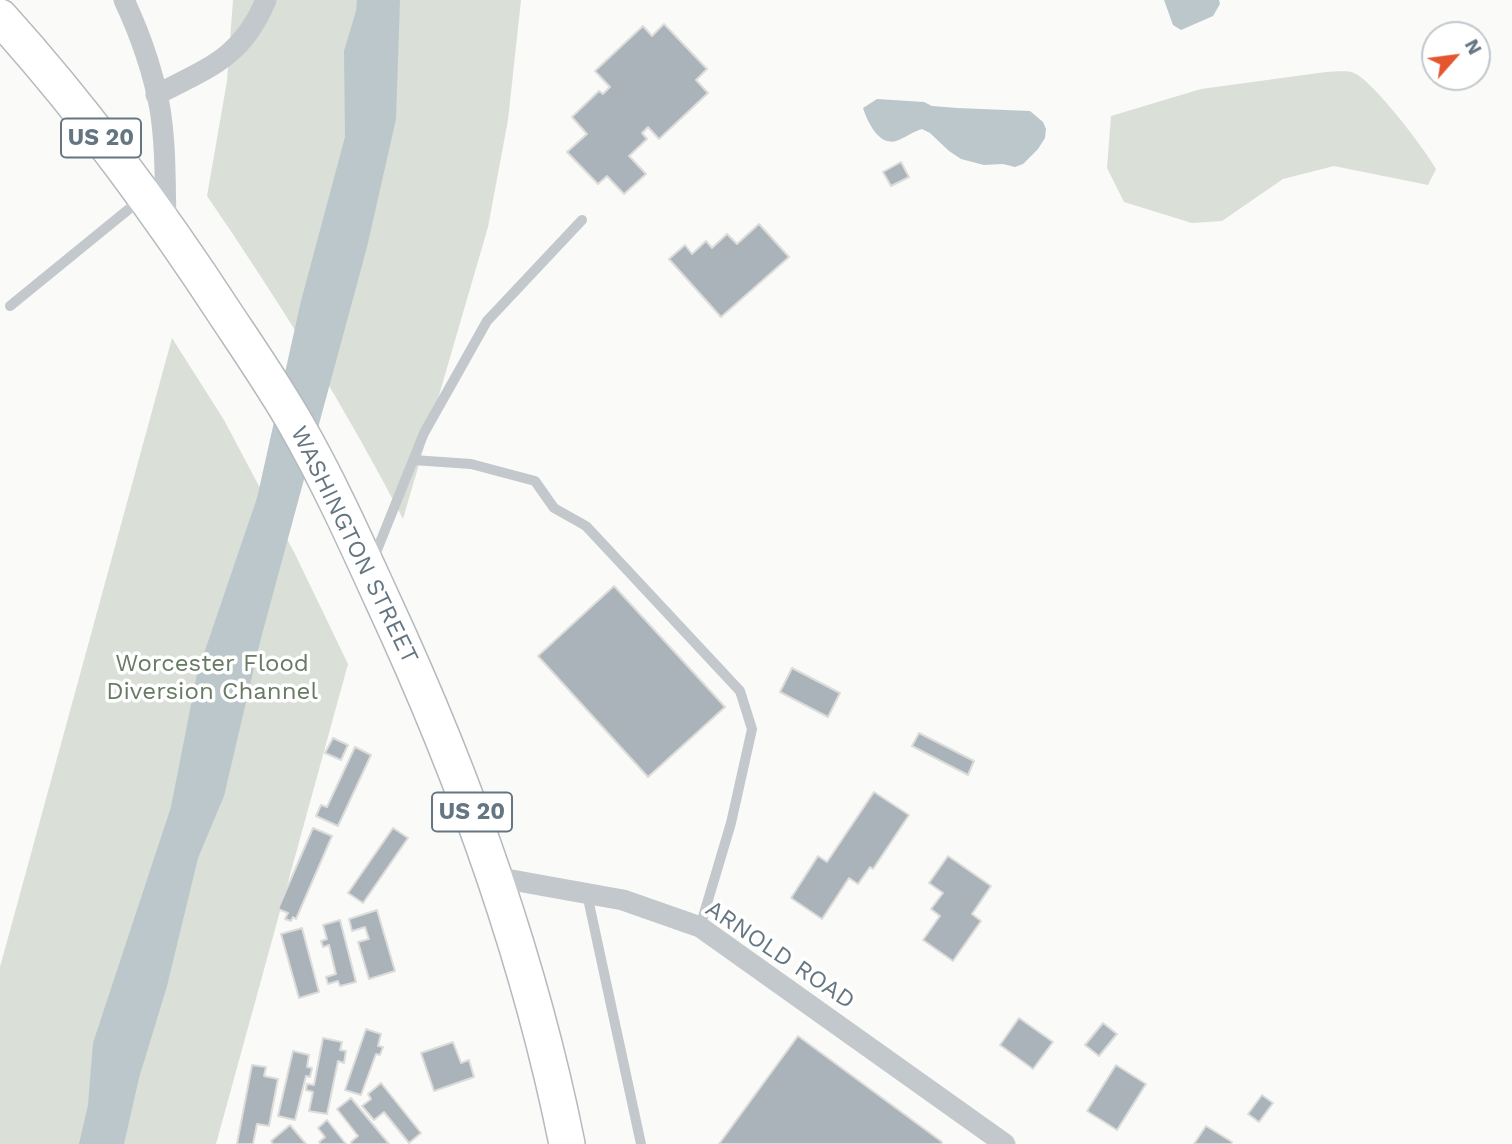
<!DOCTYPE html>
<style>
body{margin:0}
#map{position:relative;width:1512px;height:1144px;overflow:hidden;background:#fafaf8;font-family:"Work Sans",sans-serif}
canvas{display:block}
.north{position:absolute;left:1421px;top:21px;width:70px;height:70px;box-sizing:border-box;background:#fff;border:2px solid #c1c8cd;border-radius:50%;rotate:62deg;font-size:19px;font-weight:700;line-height:28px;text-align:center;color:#657683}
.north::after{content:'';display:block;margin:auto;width:24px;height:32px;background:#e4572e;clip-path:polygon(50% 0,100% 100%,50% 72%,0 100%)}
</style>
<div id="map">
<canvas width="1512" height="1144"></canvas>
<div class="north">N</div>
</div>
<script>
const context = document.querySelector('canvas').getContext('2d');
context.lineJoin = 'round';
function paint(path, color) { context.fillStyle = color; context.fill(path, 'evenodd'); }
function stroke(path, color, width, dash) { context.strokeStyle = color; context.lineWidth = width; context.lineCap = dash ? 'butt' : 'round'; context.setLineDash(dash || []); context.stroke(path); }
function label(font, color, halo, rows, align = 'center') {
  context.font = font + ' "Work Sans",sans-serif'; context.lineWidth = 7; context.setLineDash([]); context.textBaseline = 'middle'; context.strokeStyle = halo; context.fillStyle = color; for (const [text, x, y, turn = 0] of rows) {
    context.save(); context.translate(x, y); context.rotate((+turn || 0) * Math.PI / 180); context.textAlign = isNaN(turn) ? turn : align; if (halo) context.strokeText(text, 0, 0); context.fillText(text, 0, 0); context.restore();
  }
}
const green = new Path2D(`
 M233,0h288l-13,120 -20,107 -85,292c-58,-113 -125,-219 -196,-323l20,-115z
 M1326,72c8,0 21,-2 28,1 19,8 71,76 82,96l-8,16 -94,-19 -51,13 -61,42 -30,2 -68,-21 -17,-34 4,-52 90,-27z
 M172,338l52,82 71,134 53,110 -132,480h-216v-177z`);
const water = new Path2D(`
 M357,0h43l-4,119 -29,128 -106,391 -37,158 -26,62 -31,128 -28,92 -15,66h-45l9,-39 5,-62 78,-236 26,-133 60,-176 44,-197 44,-164 -1,-86 12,-40z
 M1164,0h55l1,4 -7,12 -32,14 -8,-5z
 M877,99l47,3 8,4 25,2 73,3 13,11 3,7 -1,9 -7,11 -15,15 -8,3 -12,-3 -19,1 -23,-6 -12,-8 -19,-18 -8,-4c-10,3 -17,9 -26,12 -18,5 -29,-21 -33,-33z`);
const building = new Path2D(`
 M664,24l43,45 -11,11 12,13 -49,46 -11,-12 -6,6 5,6 -18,17 17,18 -22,20 -17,-18 -9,8 -31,-32 20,-18 -15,-17 27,-26 4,3 7,-7 -15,-16 48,-45 9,10z
 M901,162l8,15 -18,9 -8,-14z
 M759,224l30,33 -68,60 -52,-58 16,-14 7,9 14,-13 6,7 15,-14 10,10z
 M614,586l111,121 -77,70 -110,-121z
 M792,668l48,25 -12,24 -48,-25z
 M919,733l55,28 -6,14 -56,-29z
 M333,738l15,7 -7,15 -16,-7z
 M355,747l16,8 -33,71 -22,-10 5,-11 6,2z
 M874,792l35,23 -36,54 -3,-2 -12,17 -9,-6 -27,41 -31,-21 27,-42 9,6z
 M313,828l19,8 -36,83 -3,-2 -2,4 -6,-2 3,-6 -10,-4z
 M393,828l15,10 -45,65 -15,-10z
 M948,856l43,30 -19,28 9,7 -28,40 -30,-21 17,-24 -9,-7 12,-16 -14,-10z
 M377,910l18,61 -26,8 -11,-37 11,-3 -4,-12 -13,4 -3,-12z
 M340,920l16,62 -16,4 -2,-5 -10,3 -2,-7 10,-3 -7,-29 -6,2 -2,-6 6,-2 -4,-14z
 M302,928l17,64 -20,6 -18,-64z
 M1019,1018l34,24 -20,27 -33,-24z
 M1103,1023l14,11 -18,22 -14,-11z
 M366,1029l15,5 -3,12 5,1 -3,8 -4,-1 -15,41 -16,-5z
 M798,1036l144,106 -1,2h-222z
 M323,1038l19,4 -2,8 6,1 -2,12 -6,-2 -11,53 -18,-3 4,-19 -7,-2 1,-6 7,1z
 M453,1042l8,21 8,-3 5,17 -40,14 -13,-38z
 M293,1051l16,4 -2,12 5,1 -2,9 -4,-1 -11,44 -17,-4z
 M252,1065l14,2 -2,9 14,3 -9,47 -12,-2 -4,20h-16z
 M1116,1065l30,19 -29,46 -30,-19z
 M381,1083l40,50 -12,10 -25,-31 -10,8 -12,-14 9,-7 -3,-5z
 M1262,1095l11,8 -14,19 -11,-8z
 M351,1098l38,46h-37l-1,-2 7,-6 -21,-27z
 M327,1120l19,24h-25l-2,-2 6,-5 -7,-9z
 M290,1125l16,19h-33l-2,-3z
 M1206,1126l26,16 -1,2h-37z`);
const lane = new Path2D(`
 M10,306l130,-106
 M413,460l58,4 64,17 19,27 32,18 154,165 12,38 -21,94 -31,104
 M373,560l51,-127 63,-112 95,-101
 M587,894l54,250`);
const street = new Path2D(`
 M124,0c16,34 29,71 36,109 6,37 5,76 6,114
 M156,95c52,-27 86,-37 110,-95
 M495,877l128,23 77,27 305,217`);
const primary = new Path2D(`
 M0,17c85,94 159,195 228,301 24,36 48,71 69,108 32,56 58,114 85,173 81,174 147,356 185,545`);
const shields = [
 [101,138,80],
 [472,812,80]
];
const shieldNames = [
 ["US 20",101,138],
 ["US 20",472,812]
];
const streetNames = [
 ["WASHINGTON STREET",354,545,64],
 ["ARNOLD ROAD",780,955,34]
];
const parkNames = [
 ["Worcester Flood",212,664],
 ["Diversion Channel",212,692]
];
paint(green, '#dadfd7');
paint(water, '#bbc7cb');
paint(building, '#aab3b9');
stroke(building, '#dcdcda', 2);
stroke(primary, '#b5babe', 38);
stroke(lane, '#c3c8cc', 10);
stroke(street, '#c3c8cc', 21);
stroke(primary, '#fff', 35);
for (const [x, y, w] of shields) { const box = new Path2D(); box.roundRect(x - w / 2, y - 19.5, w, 39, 5); context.fillStyle = '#fff'; context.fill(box); stroke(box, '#657683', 2); }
label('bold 23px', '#657683', null, shieldNames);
label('24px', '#657683', '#fff', streetNames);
label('24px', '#687a64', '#fff', parkNames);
</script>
